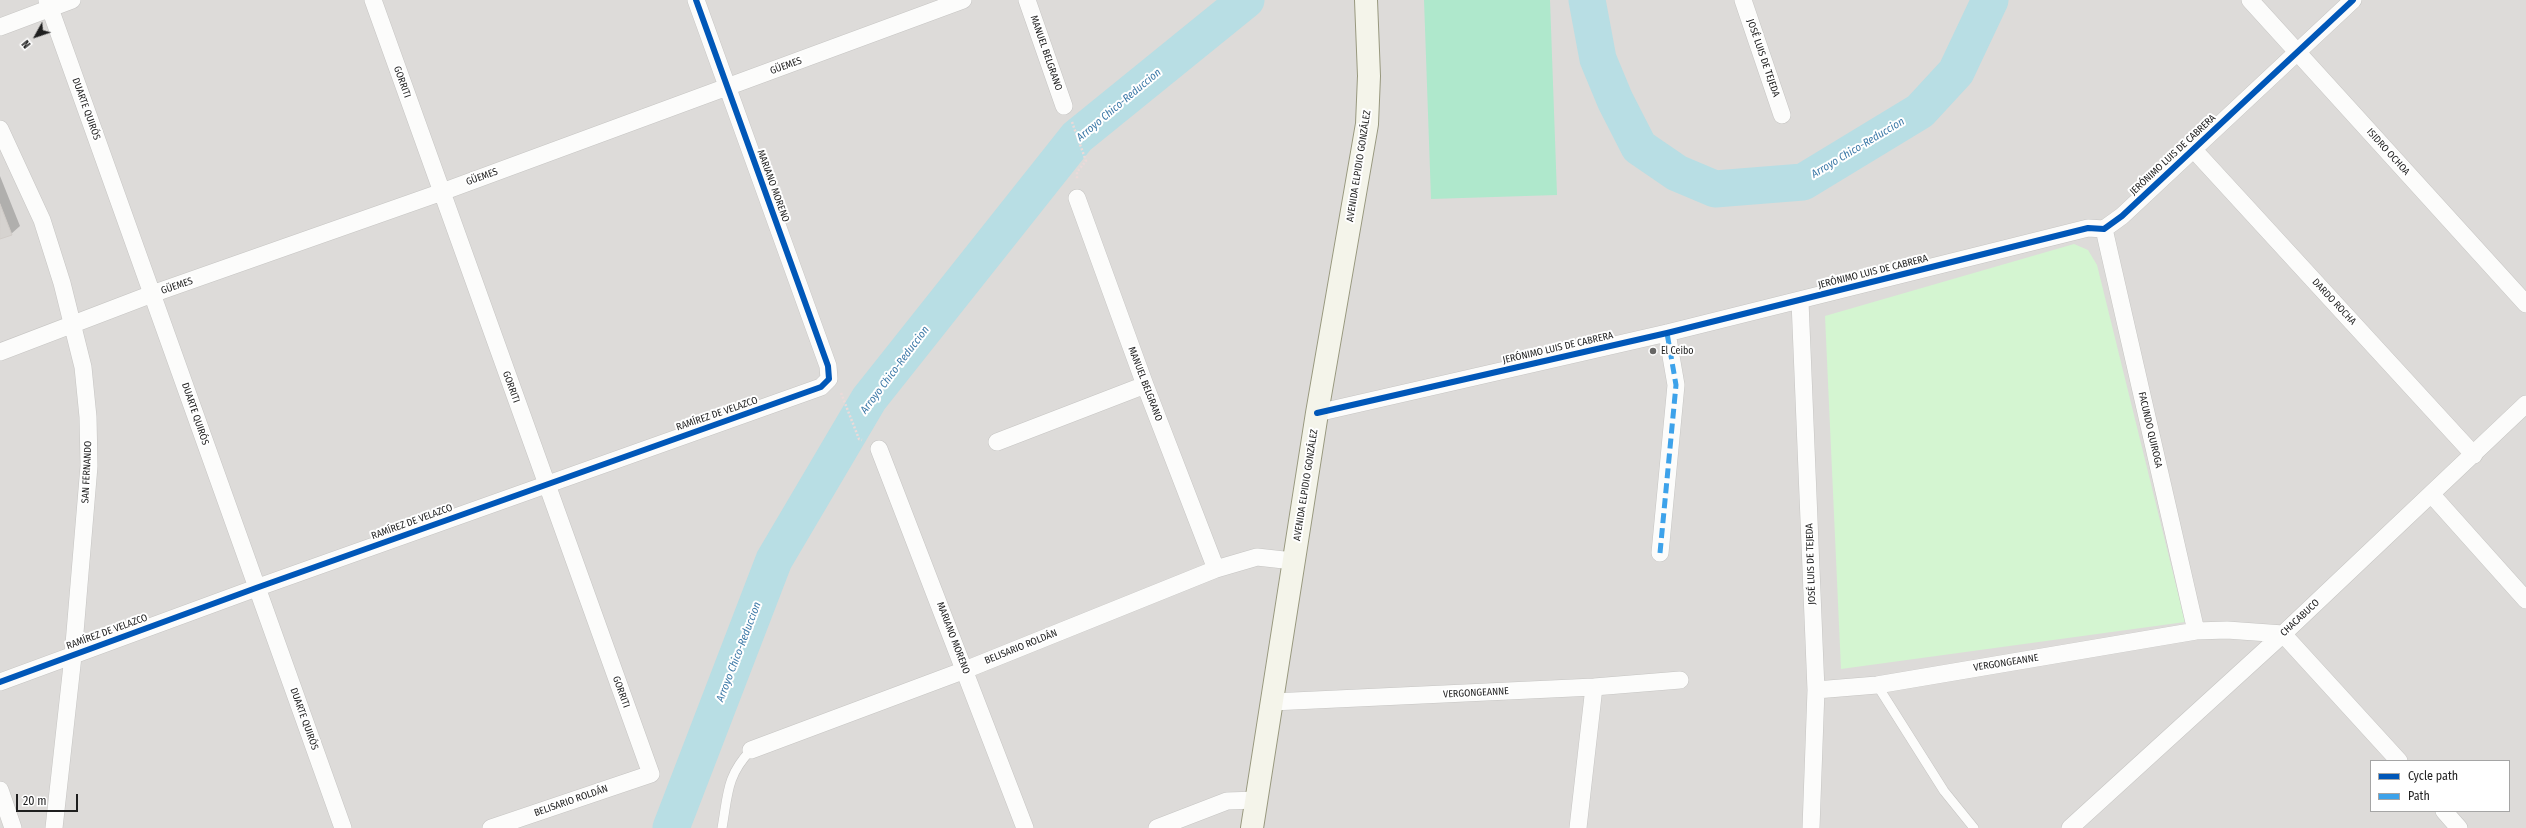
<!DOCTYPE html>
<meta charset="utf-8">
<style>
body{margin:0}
#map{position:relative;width:2526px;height:828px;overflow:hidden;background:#eeebe7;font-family:"Fira Sans Condensed",sans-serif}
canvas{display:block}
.legend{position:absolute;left:2370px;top:760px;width:140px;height:52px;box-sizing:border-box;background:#fff;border:1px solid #a5a5a5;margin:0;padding:5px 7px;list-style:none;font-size:12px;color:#1f1f1f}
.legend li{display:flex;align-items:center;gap:8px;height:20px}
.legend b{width:20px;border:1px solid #a5a5a5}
.north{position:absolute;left:16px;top:16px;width:40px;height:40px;-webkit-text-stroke:3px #fff;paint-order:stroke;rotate:230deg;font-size:11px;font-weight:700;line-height:16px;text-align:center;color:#1f1f1f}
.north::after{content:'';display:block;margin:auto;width:14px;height:18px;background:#1f1f1f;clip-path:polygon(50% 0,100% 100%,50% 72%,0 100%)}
.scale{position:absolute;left:16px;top:794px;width:62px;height:18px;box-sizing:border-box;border:2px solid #1f1f1f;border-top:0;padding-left:5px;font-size:12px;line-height:14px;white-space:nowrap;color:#1f1f1f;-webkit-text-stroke:3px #fff;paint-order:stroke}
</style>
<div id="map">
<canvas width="2526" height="828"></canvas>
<ul class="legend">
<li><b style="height:5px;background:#0057b8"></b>Cycle path</li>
<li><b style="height:5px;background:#3da2ea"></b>Path</li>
</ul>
<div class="north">N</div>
<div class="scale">20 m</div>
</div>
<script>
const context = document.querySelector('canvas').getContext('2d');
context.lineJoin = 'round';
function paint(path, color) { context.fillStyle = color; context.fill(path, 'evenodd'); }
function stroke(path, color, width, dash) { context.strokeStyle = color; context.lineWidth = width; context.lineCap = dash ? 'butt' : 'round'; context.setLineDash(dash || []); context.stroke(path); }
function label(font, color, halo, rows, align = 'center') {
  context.font = font + ' "Fira Sans Condensed",sans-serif'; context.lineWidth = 4; context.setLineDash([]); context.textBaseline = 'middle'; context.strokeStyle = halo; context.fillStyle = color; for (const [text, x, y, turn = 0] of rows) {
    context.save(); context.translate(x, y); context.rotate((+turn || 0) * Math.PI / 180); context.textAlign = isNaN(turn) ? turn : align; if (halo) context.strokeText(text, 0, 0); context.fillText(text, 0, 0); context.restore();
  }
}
const residential = new Path2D(`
 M0,0h2526v828h-2526zM2371,761h138v50h-138z`);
const park = new Path2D(`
 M2074,244l14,6 9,15 88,357 -344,47 -16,-353z`);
const pitch = new Path2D(`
 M1424,0h126l7,195 -126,4z`);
const shadow = new Path2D(`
 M0,176l20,50 -9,8 -11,4z`);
const river = new Path2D(`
 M1587,0l11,59 17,41 24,47 38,26 38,16 88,-7 117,-71 36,-39 34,-72
 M671,828l103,-268 95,-161 208,-262 169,-137`);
const building = new Path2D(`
 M0,204l12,31 -12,4z`);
const path = new Path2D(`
 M1072,122l14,39 -9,11v7
 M841,393l18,46 3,1`);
const service = new Path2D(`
 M1877,685l67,106 30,37
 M722,828c6,-33 4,-52 29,-78`);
const minor = new Path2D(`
 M47,0l296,828
 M373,0l278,774 -160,54
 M1027,0l37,106
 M1743,0l39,115
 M2250,0l276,304
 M0,27l72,-27
 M0,129l42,91 20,63 21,84 5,50 1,49 -16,190 -19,172
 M2194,150l280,305
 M1077,198l68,187 71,184
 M2104,229l92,402
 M1800,301l16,389 -5,138
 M0,352l152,-58 290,-102 521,-192
 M1317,413l350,-80 421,-105 16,1 18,-13 231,-216
 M997,442l148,-57
 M879,449l146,379
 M2432,495l94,105
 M1660,553l16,-168 -9,-52
 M0,682l256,-94 565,-201 8,-8 -1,-13 -132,-366
 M1816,690l61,-5 319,-54 31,-1 56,4 116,127
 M1272,702l322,-15 86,-7
 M751,750l214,-80 251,-101 41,-12 36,4
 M0,790l13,38
 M2444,811l15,17
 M1157,828l70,-27 30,-1
 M1578,828l16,-141
 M2070,828l213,-194 243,-230`);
const secondary = new Path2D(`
 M1252,828l65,-415 50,-289 2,-48 -3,-76`);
const quiet = new Path2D(`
 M1660,553l16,-168 -9,-52`);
const cycleway = new Path2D(`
 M1317,413l350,-80 421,-105 16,1 18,-13 231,-216
 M0,682l256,-94 565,-201 8,-8 -1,-13 -132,-366`);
const markers = [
 [1653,351,4,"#676665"]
];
const streetNames = [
 ["MANUEL BELGRANO",1046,53,71],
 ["JOSÉ LUIS DE TEJEDA",1763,58,71],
 ["GÜEMES",786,66,-20],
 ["GORRITI",402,82,70],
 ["DUARTE QUIRÓS",86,109,70],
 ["ISIDRO OCHOA",2388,152,48],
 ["JERÓNIMO LUIS DE CABRERA",2173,155,-43],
 ["AVENIDA ELPIDIO GONZÁLEZ",1359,166,-81],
 ["GÜEMES",482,177,-20],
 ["MARIANO MORENO",773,186,70],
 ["JERÓNIMO LUIS DE CABRERA",1873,272,-14],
 ["GÜEMES",177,286,-19],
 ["DARDO ROCHA",2334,302,47],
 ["JERÓNIMO LUIS DE CABRERA",1558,348,-13],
 ["MANUEL BELGRANO",1145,384,69],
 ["GORRITI",511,387,70],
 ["DUARTE QUIRÓS",195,414,71],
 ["RAMÍREZ DE VELAZCO",717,414,-19],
 ["FACUNDO QUIROGA",2150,430,77],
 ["SAN FERNANDO",87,472,-87],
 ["AVENIDA ELPIDIO GONZÁLEZ",1306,485,-81],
 ["RAMÍREZ DE VELAZCO",412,522,-20],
 ["JOSÉ LUIS DE TEJEDA",1811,564,-92],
 ["CHACABUCO",2300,618,-43],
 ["RAMÍREZ DE VELAZCO",107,632,-20],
 ["MARIANO MORENO",953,638,69],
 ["BELISARIO ROLDÁN",1021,647,-22],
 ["VERGONGEANNE",2006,663,-9],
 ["GORRITI",621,692,70],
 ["VERGONGEANNE",1476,693,-3],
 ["DUARTE QUIRÓS",304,719,70],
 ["BELISARIO ROLDÁN",571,801,-19]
];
const poiNames = [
 ["El Ceibo",1661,351]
];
const waterNames = [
 ["Arroyo Chico-Reduccion",1119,105,-40],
 ["Arroyo Chico-Reduccion",1858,148,-31],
 ["Arroyo Chico-Reduccion",895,370,-53],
 ["Arroyo Chico-Reduccion",739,652,-69]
];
paint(residential, '#dddbd9');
paint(park, '#d4f5d1');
paint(pitch, '#afe8cc');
paint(shadow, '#0003');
stroke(river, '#b8dee4', 37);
paint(building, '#d6d3d0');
stroke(building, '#d1ccc8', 1);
stroke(service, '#c6c5c3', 10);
stroke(minor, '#c6c5c3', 18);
stroke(secondary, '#98987e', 24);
stroke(path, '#ebdad9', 2.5, [2, 2]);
stroke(service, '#fcfcfb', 9);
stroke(minor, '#fcfcfb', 17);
stroke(secondary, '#f4f4ea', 22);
stroke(quiet, '#3da2ea', 5, [10, 5]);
stroke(cycleway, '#0057b8', 6);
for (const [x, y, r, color] of markers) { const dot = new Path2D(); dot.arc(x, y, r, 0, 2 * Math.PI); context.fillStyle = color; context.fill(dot); stroke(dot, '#fff', 1.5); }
label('10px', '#1f1f1f', '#fff', streetNames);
label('10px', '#1f1f1f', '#fff', poiNames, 'left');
label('italic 11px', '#3d79a7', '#fff', waterNames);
</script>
